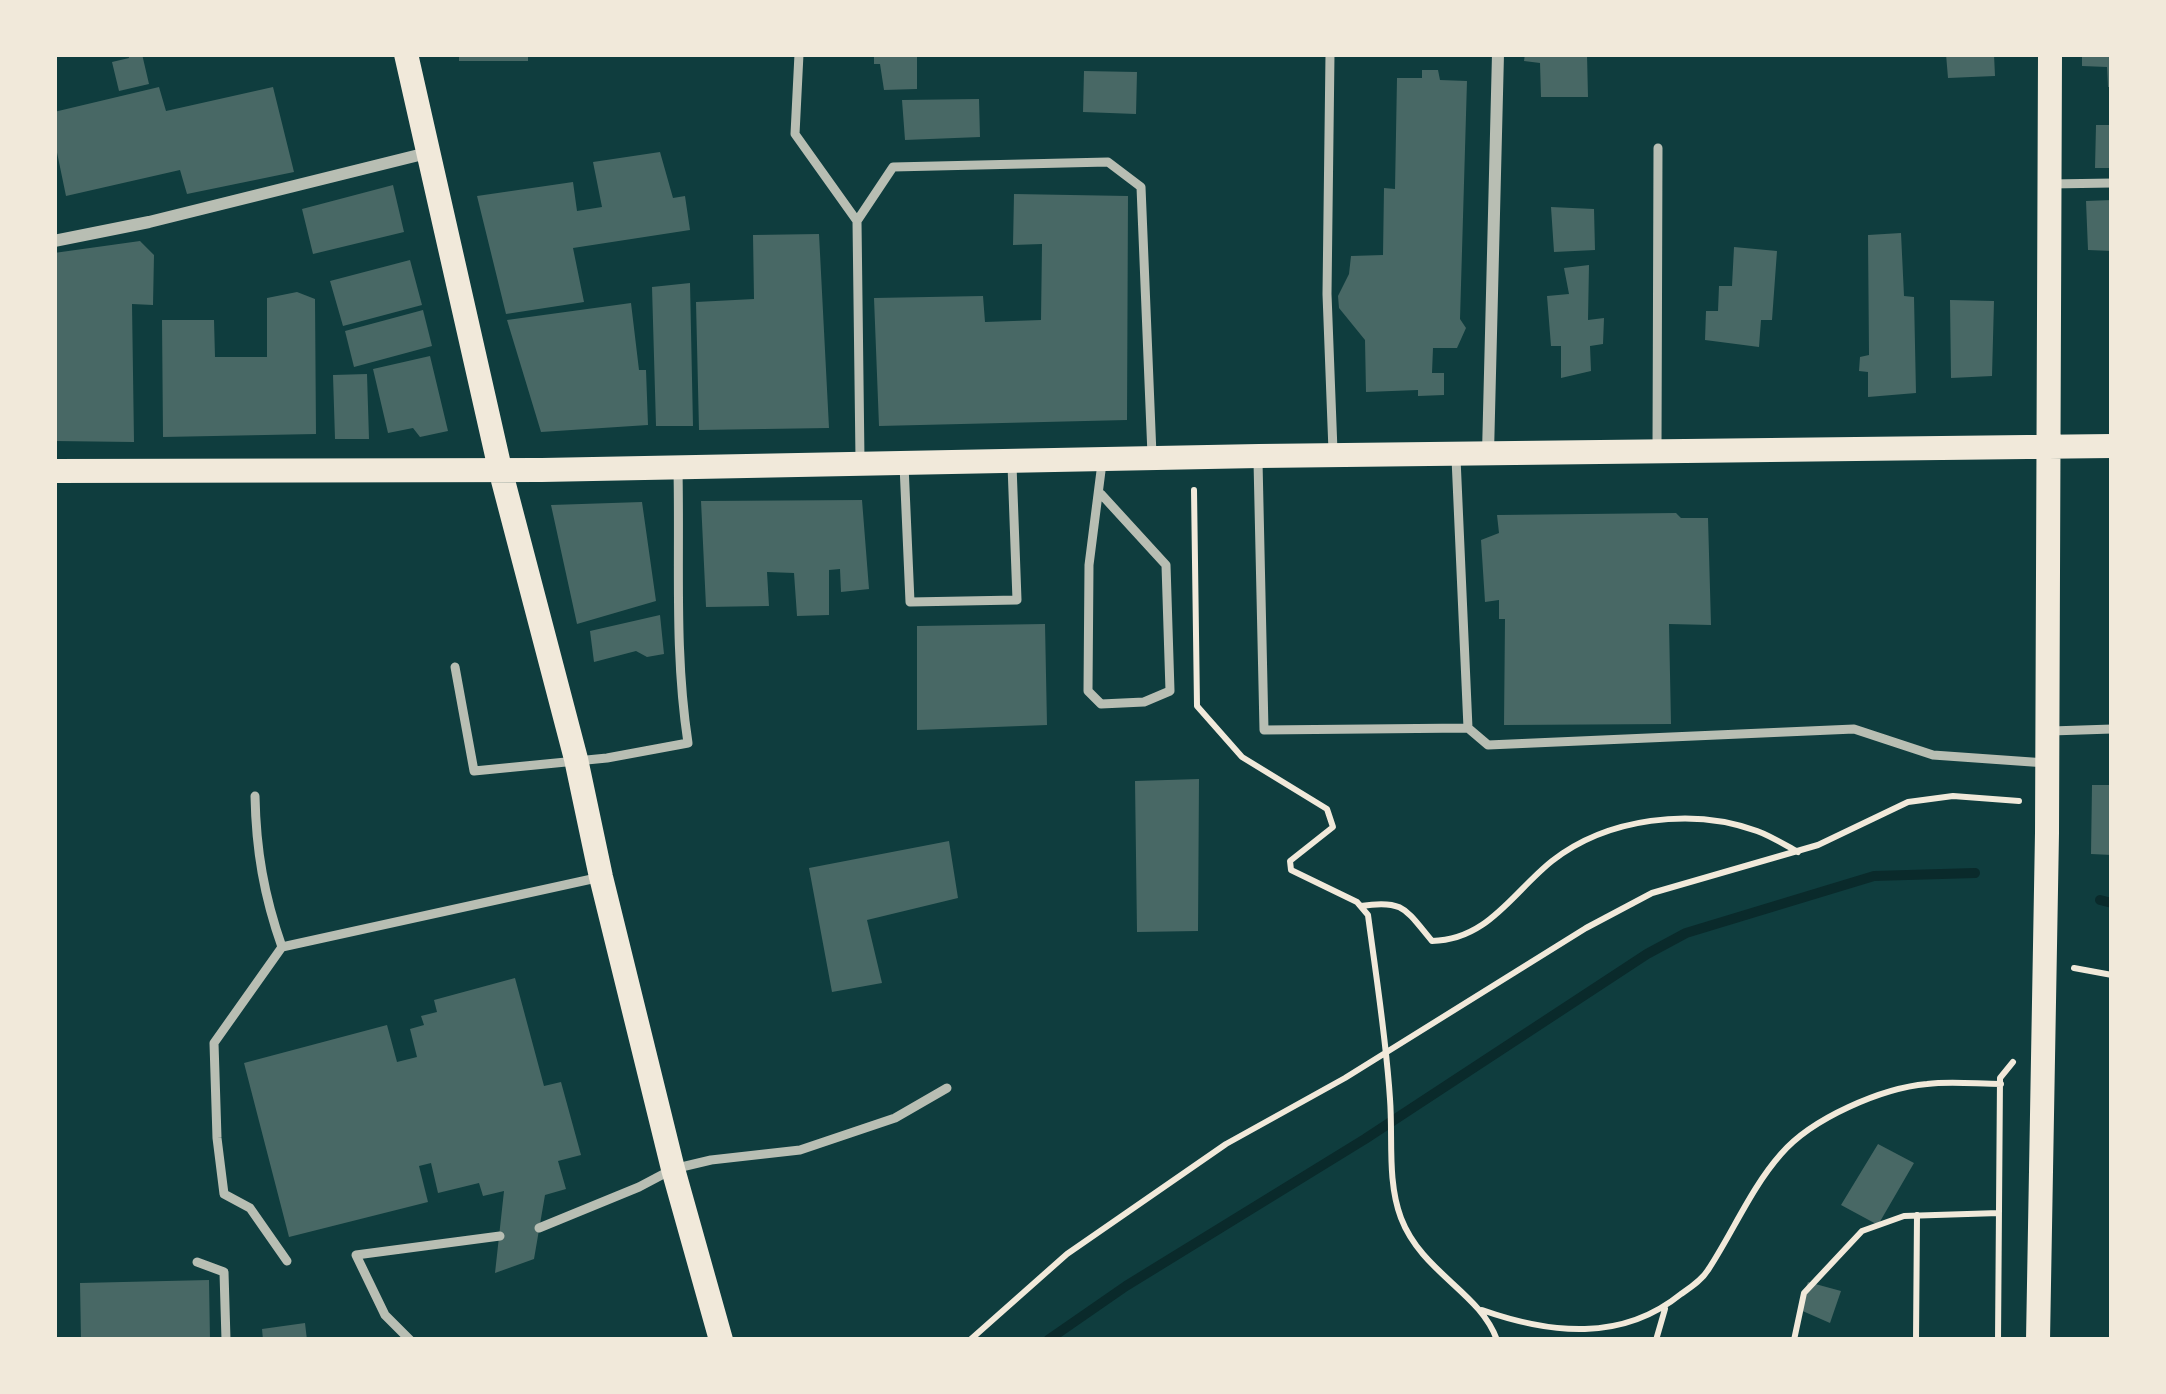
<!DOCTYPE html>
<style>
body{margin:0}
#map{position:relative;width:2166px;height:1394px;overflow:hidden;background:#0f3d3e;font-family:Mulish,sans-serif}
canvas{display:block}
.frame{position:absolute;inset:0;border:57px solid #f1e9da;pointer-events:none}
</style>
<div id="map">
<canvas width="2166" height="1394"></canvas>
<div class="frame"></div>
</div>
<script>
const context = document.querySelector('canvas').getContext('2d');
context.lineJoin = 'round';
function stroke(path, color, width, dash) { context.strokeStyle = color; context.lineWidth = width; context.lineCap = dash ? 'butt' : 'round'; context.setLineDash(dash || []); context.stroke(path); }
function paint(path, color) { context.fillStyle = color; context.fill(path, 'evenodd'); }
const stream = new Path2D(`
 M2100,900l12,3
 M1048,1340l78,-54 239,-147 282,-185 39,-21 188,-57 101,-3`);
const building = new Path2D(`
 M128,54h14l7,30 -30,7 -7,-29 17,-4z
 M459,54h69v7h-69z
 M874,54h43v35l-33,1 -4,-26h-6z
 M1525,54h62l1,43h-47l-1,-34 -16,-2z
 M1946,54h48l1,22 -47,2z
 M2082,54h30v33h-4l-1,-20 -25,-1z
 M1422,70h16l2,10 27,1 -7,238 6,9 -9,20h-24l-1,25h12v22l-26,1v-6l-52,2 -1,-52 -26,-32 -1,-12 11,-22 2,-18 32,-1 1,-67 11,1 2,-111h25z
 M1084,71l53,1 -1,42 -53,-2z
 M159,87l7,24 107,-24 21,85 -107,22 -7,-24 -114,26 -12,-58v-26z
 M979,99l1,38 -75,3 -3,-40z
 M2096,125h16v43h-17z
 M660,152l13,46 12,-2 5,34 -117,18 11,54 -78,12 -29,-118 96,-14 4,29 25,-4 -9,-45z
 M393,185l11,47 -91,22 -11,-45z
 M1014,194l114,2 -1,224 -248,6 -5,-128 109,-2 2,26 56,-2 1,-76 -29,1z
 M2112,200v51l-24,-1 -2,-49z
 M1551,207l43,2 1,41 -41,2z
 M1901,233l3,63 10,1 2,96 -48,4v-25l-9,-1 1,-14 9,-2 -1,-120z
 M819,234l10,194 -130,2 -3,-128 58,-3 -1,-64z
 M140,241l14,14 -1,50 -21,-1 2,138 -80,-1v-188z
 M1734,247l43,4 -5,69h-11l-2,27 -54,-7 1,-29h12l1,-25h13z
 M410,260l12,45 -79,21 -13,-45z
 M1589,265l-1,55 16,-2 -1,26 -13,2 1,25 -30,7v-32h-10l-4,-50 22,-2 -5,-26z
 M690,283l3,143h-37l-4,-139z
 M297,292l18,7 1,135 -153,3 -1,-117h52l1,37h52v-59z
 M1950,300l44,1 -2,75 -41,2z
 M631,303l8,67h7l2,55 -107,7 -34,-112z
 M423,310l9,36 -78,21 -9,-36z
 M430,356l18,75 -28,6 -7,-9 -25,5 -15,-64z
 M367,374l2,65h-34l-2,-64z
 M862,500l7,89 -28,3 -1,-23 -11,1v45l-32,1 -3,-43 -27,-1 2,34 -63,1 -5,-106z
 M642,502l14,99 -79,23 -26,-119z
 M1676,513l5,5h27l3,107 -42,-1 2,100 -167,1 1,-106h-6v-19l-14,2 -4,-62 18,-7 -2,-18z
 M660,615l4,39 -17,3 -11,-6 -42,11 -4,-31z
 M1045,624l2,101 -130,5v-104z
 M1199,779l-1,152 -61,1 -2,-151z
 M2092,785h20v70l-21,-1z
 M949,841l9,57 -91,22 15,63 -50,9 -23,-124z
 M515,978l29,108 17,-4 20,73 -23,6 8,28 -21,6 -11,64 -39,14 9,-82 -21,5 -4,-13 -41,10 -7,-30 -12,3 9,36 -139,35 -45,-174 143,-38 10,37 20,-5 -7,-28 14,-4 -3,-9 16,-4 -3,-12z
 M1878,1144l36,19 -36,62 -37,-20z
 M209,1280l1,60h-129l-1,-57z
 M1808,1282l33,9 -11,32 -32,-14z
 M305,1323l2,17h-44l-1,-11z`);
const path = new Path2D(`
 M1194,490l3,216 45,51 85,52 6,18 -43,34 1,9 66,32 11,13c8,61 18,122 22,184 3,39 -3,82 11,119 21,55 79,74 96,122
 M1361,906c43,-7 45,4 71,35 56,-1 81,-49 120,-80 55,-43 140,-54 205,-30 14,5 28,14 41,21
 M2074,968l38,7
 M1482,1310c68,24 140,32 199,-16 10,-7 21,-14 27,-24 25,-38 43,-82 73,-116 31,-36 101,-66 146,-70 24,-3 50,0 74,0
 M970,1340l97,-86 159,-110 119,-66 241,-150 66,-35 166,-48 90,-43 45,-6 66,5
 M1656,1340l9,-31
 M1794,1340l10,-47 58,-62 42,-15 95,-3
 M1916,1340l1,-125
 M1998,1340l2,-262 13,-16`);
const service = new Path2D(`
 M799,54l-4,80 62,87
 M1330,54l-3,240 6,157
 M2051,184l61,-1
 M1657,446l1,-298
 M1456,458l12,270
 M860,460l-3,-239 36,-54 215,-5 33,25 11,268
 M1258,461l6,269 204,-2 20,17 366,-16 79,26 113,8
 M904,465l6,137 107,-2 -5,-135
 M1101,494l65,71 4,126 -26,11 -43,2 -13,-13 1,-126 13,-102
 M455,667l19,104 133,-13 81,-15c-14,-92 -8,-180 -10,-272
 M2051,731l61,-2
 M255,796c1,54 9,100 27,151
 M539,1228l100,-41 34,-18 38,-9 89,-10 95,-32 52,-30
 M287,1261l-37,-53 -26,-14 -7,-56 -3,-95 68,-96 319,-70
 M197,1262l27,10 2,68
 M410,1340l-25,-25 -29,-60 144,-19`);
const minor = new Path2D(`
 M54,241l95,-19 282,-70
 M1488,453l10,-399`);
const secondary = new Path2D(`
 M406,54l94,415 76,290 25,118 72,292 48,171
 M54,471l488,-1 717,-14 853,-10
 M2038,1340l9,-507 3,-779`);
stroke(stream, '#0a2a2b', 10);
paint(building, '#486865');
stroke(path, '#f1e9da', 6);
stroke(service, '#b8beb3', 9);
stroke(minor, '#b8beb3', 12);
stroke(secondary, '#f1e9da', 24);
</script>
